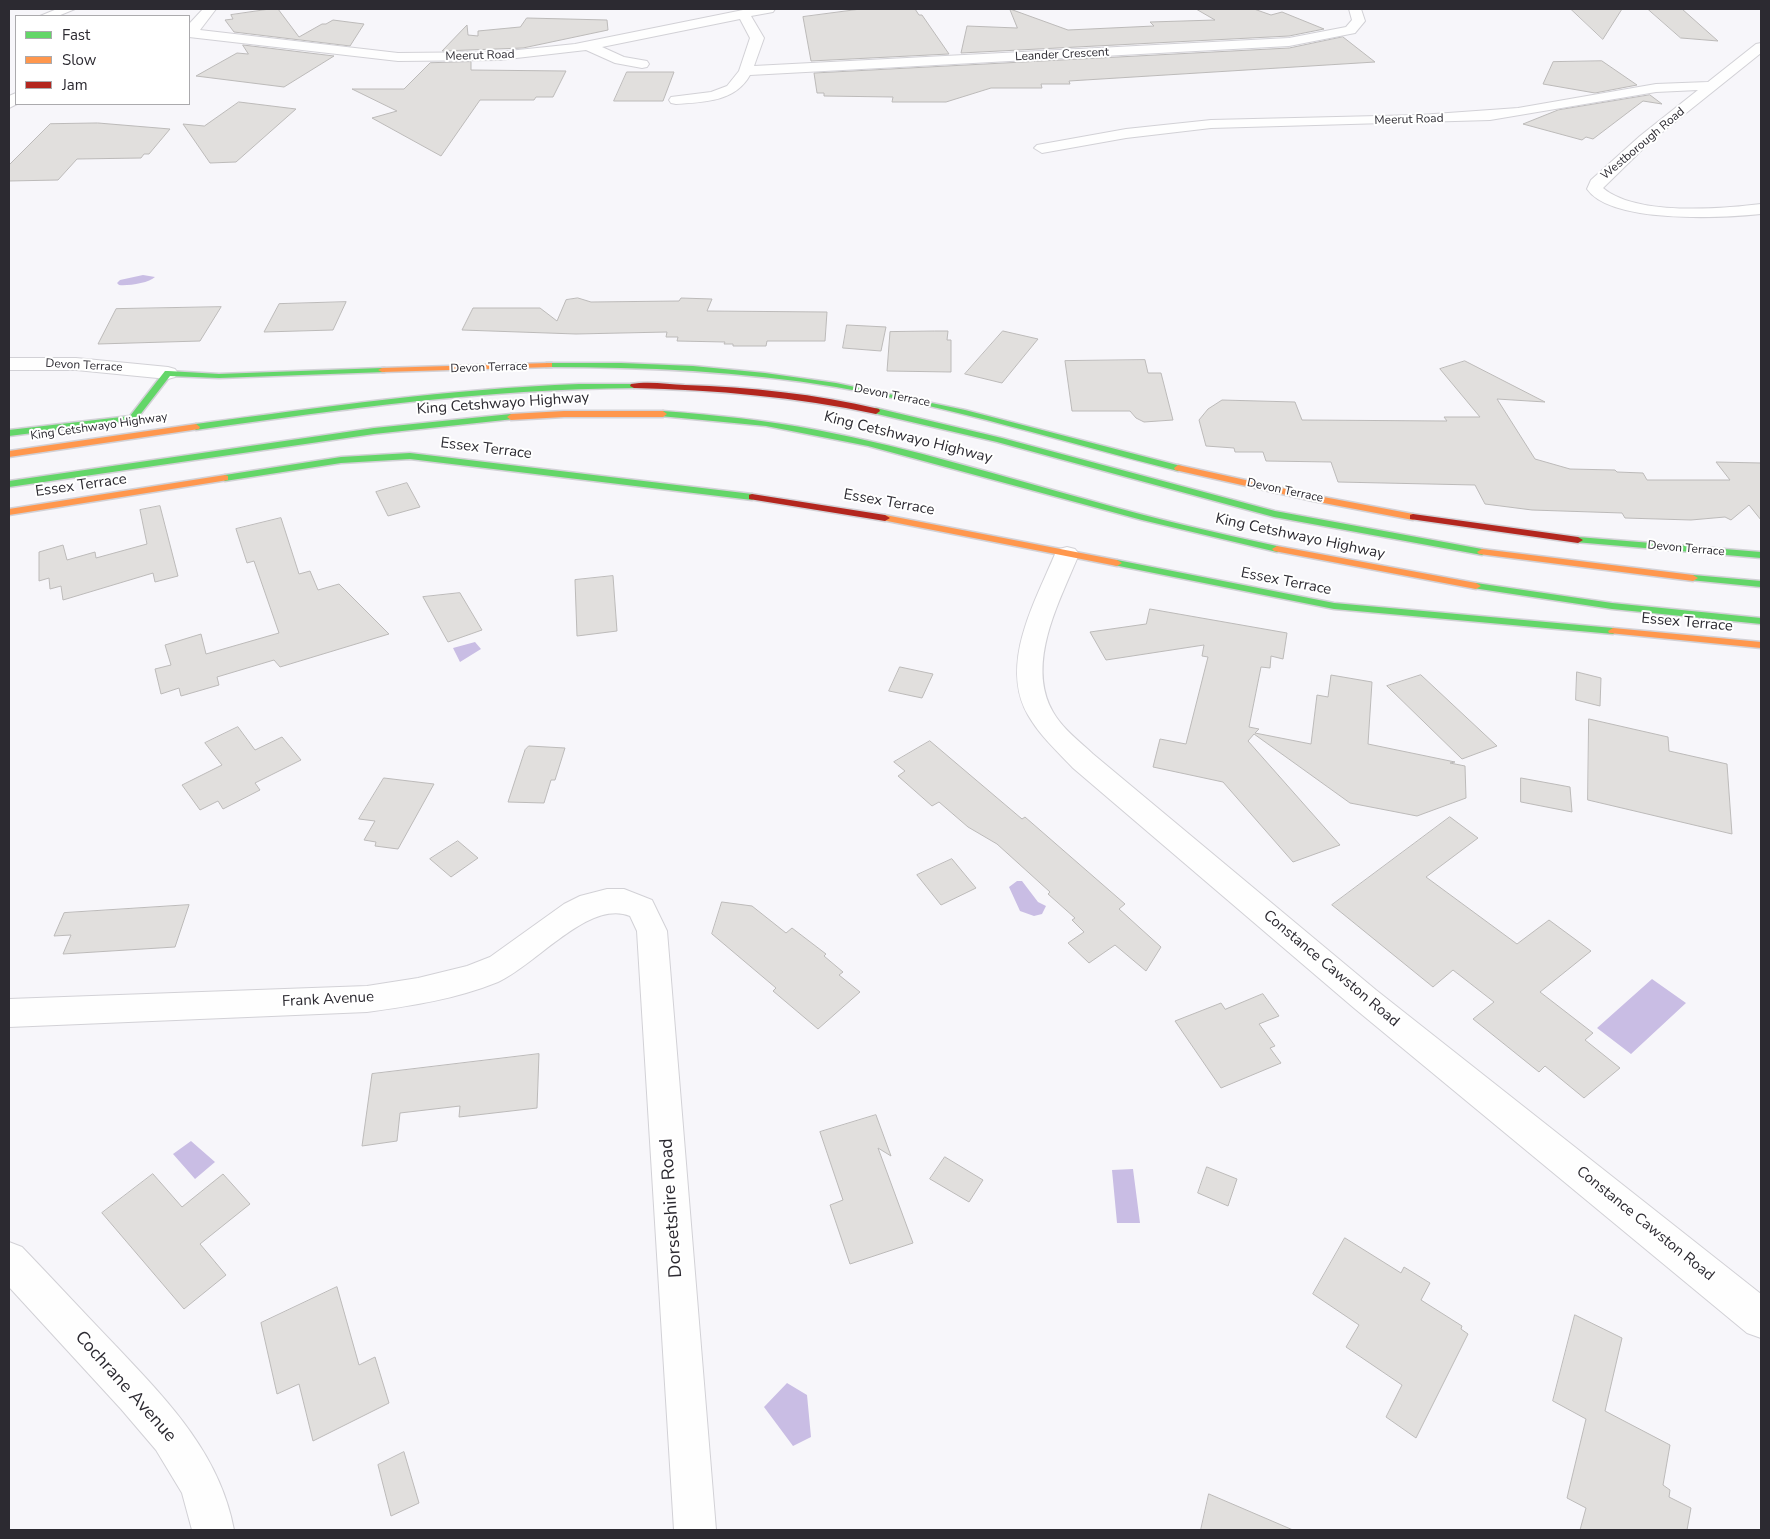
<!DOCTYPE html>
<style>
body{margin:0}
#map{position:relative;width:1770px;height:1539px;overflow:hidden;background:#f7f6fa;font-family:"Nunito Sans",sans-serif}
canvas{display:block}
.frame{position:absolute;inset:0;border:10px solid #2c2a31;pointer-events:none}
.legend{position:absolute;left:15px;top:15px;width:175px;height:90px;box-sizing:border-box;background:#fff;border:1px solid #abaaad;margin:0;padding:6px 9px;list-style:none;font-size:15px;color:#2c2a31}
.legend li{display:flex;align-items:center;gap:10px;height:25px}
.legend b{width:25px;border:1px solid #abaaad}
</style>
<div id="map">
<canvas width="1770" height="1539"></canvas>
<div class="frame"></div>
<ul class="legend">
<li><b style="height:6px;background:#63d668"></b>Fast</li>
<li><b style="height:6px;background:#ff974d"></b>Slow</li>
<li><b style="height:6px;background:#b3261e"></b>Jam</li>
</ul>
</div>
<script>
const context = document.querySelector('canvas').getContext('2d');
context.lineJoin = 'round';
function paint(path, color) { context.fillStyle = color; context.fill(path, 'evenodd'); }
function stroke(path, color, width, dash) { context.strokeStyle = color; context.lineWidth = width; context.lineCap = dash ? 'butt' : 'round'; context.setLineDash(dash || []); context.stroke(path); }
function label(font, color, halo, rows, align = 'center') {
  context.font = font + ' "Nunito Sans",sans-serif'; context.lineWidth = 4; context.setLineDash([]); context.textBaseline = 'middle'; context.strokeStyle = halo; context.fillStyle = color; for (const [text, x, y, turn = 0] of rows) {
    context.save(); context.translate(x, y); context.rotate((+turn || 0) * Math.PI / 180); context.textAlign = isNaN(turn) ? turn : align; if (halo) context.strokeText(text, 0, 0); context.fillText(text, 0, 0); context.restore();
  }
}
const water = new Path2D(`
 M143,275l12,2c-6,6 -27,9 -36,8l-2,-2 3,-3z
 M475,642l6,7 -21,13 -7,-14z
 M1017,881h5l16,21 8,4 -4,8 -8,2 -14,-5 -11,-24z
 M1652,979l34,24 -55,51 -34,-26z
 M191,1141l24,21 -20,17 -22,-25z
 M1133,1169l7,54h-23l-5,-53z
 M787,1383l20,12 4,42 -18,9 -29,-39z`);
const building = new Path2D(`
 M270,9h8l21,28 23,-13h4l7,-4 31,4 -14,22 -116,-14 -9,-12 8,-1 -2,-4z
 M861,9h54l4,6h3l27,39 -138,7 -8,-44z
 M1010,9l58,21 86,-4 -4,-4 65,-2 -19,-11h58l17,6 11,-3 42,17 -35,7 -328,17 6,-27 50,2z
 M1571,9h51l-19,30z
 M1648,9h34l36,32 -37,-3z
 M527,18l80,2 1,10 -85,18 -81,3 25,-26 1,10 10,1v-5l42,-4z
 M1343,37l32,25 -306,19 1,3h-29l1,4h-51l-45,14h-54l1,-5 -69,-1v-3h-7l-3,-20 475,-25z
 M243,45l91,11 -50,31 -88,-11 41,-23 11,1z
 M1602,61l35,24 -42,8 -52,-9 10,-22z
 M471,62v8l95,1 -13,26h-17l-2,3h-54l-39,56 -69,-38 25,-7 -45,-22h52l26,-26z
 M627,72h47l-11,29h-49z
 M1650,95l12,9 -19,-3 -50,38 -7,-2 -4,3 -59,-16 35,-14z
 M239,102l57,7 -60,53 -26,1 -27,-39 21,2z
 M98,123l72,6 -21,25h-5l-3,4 -64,1 -19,21 -49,1v-16l41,-41z
 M578,298l13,4 88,-1 2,-3 31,1 -5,12 120,1 -2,29h-58l-1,5h-33v-2h-9l1,-2 -48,-1 1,-4h-12l1,-5 -91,2 -114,-4 11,-22h67l17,13 9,-21z
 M346,302l-13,28 -69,2 15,-28z
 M221,307l-21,34 -102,3 18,-35z
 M847,325l39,2 -5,24 -38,-3z
 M935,331h13l-1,9h4v32l-64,-1 3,-39z
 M1003,331l35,8 -36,44 -37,-9z
 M1145,360l3,13h13l12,47 -29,2 -8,-4 -6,-7h-58l-7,-50z
 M1465,361l80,41 -48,-3 38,60 35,10 45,1 2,2 26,1 4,7h83l-14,-18 45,1v57l-12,-15 -18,15 -6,-3 -34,3 -66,-2 -3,-5 -90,-3 -47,-6 -10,-19 -137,-3 -7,-20 -65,-1 -3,-9h-28l-1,-4 -28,-2 -7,-26 9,-11 14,-9 73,2 7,18 145,1 -3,-4h36l-40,-48z
 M407,483l13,24 -32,9 -12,-24z
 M160,506l18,70 -23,6 -2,-9 -90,27 -2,-14 -11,3 -1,-11 -10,3v-29l24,-7 4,15 28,-8 1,6 51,-14 -7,-34z
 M281,518l18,56 11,-3 8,19 21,-6 50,50 -109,33 -6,-7 -57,17 2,8 -38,11 -2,-8 -18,6 -6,-25 16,-4 -6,-20 36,-11 5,20 73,-21 -25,-72 -7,2 -11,-34z
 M613,576l4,55 -40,5 -2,-56z
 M460,593l22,37 -34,12 -25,-45z
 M1150,609l137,24 -4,26 -12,-3 -1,12 -9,-1 -12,60 10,2 -4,4 56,11 6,-49 11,2 3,-22 41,7 -4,62 87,18 -5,1 15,3 1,32 -49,18 -67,-13 -96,-69 -6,7 92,104 -47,17 -70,-80 -70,-15 7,-28 26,5 22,-87 -6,-1 2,-11 -98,15 -16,-28 56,-8z
 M900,667l33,7 -11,24 -33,-7z
 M1577,672l24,6 -1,28 -24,-6z
 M1421,675l76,71 -35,13 -75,-73z
 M1589,719l79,18 1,14 58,13 5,70 -144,-34z
 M238,727l17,23 27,-13 19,23 -46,23 5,7 -37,19 -5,-8 -18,9 -18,-25 40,-20 -17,-22z
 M930,741l92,78 3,-2 100,87 -6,5 42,38 -15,24 -31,-26 -26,18 -21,-20 16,-11 -12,-12 3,-2 -27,-24 2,-2 -53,-48 -29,-17 -29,-25 -7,4 -34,-30 7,-5 -11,-9z
 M529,746l36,2 -10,32h-4l-7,23 -36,-1 17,-52z
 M384,778l50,6 -36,65 -23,-3 1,-4 -12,-2 11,-19 -16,-2z
 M1521,778l49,9 2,25 -51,-10z
 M1450,817l28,21 -52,39 91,67 32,-24 42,31 -51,41 53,41 -8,7 35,28 -36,30 -39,-32 -6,6 -66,-53 21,-17 -41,-32 -20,17 -101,-82z
 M458,841l20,17 -27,19 -21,-18z
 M952,859l24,29 -35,17 -24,-30z
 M722,902l30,4 34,27 6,-5 34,26 -2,2 19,16 -4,3 21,17 -42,37 -45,-38 3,-3 -64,-54z
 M189,905l-14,42 -112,7 8,-19 -17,1 10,-23z
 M1263,994l16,22 -20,8 16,22 -5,2 11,15 -60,25 -46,-67 46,-18 4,6z
 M539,1054l-2,54 -78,9 1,-11 -60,7 -3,28 -35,5 10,-72z
 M876,1115l15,41 -13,-8 35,95 -63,21 -20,-59 13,-5 -23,-68z
 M945,1157l38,23 -14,22 -39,-23z
 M1207,1167l30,12 -9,27 -30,-13z
 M153,1174l29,33 41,-33 27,30 -50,40 26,31 -42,34 -82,-96z
 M1345,1238l56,35 3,-6 26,16 -9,17 41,26 -1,3 7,5 -52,104 -30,-21 16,-32 -56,-38 13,-22 -46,-31z
 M337,1287l22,78 16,-8 14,46 -76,38 -14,-57 -22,10 -16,-71z
 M1575,1315l47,23 -17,73 65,34 -7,40 7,5 -1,7 22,11 -4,22h-107l6,-22 -19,-10 19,-79 -33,-18z
 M404,1452l15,51 -28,13 -13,-51z
 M1209,1494l84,36h-92z`);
const street = new Path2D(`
 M57,9h18l-17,7h-18z
 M203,9h13l-16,21 198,23 101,-1 76,-8 168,-34 32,-1 -2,3 -22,4 13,22 -10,28 535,-28 57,-11 6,-7 -3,-11h12l4,12 -10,12 -66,13 -539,29c-15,27 -46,27 -74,29l-5,-1 -2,-3 2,-3 40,-5 16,-6 12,-15 11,-33 -10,-19 -138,28 22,10 23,4 2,3 -2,3 -5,1 -27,-5 -29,-13 -87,10 -101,1 -209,-24v-13z
 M1761,43v10l-111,89 -47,46c33,28 117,21 158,16v10c-39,4 -150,10 -174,-25l4,-9 49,-44 58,-46 -42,2 -166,28 -279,8 -85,10 -84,15 -8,-5 3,-3 89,-16 85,-9 209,-5 98,-7 138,-24 52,-2 48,-38z
 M16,93l1,11 -8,4v-12z
 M9,358h67l92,9 7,2 3,4 -3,4 -7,2 -92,-9h-67z
 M1067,547l8,2 4,5c-19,47 -54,109 -26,158 9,16 26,29 40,42l283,236 385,304v44l-14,-5 -393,-325 -281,-240c-16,-17 -33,-32 -45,-53 -29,-51 7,-113 27,-161l4,-5z
 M607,889h17l28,11 15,31 49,599h-42l-37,-599 -7,-15c-41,-17 -94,49 -132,66 -42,17 -87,24 -131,30l-358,15v-28l358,-13 51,-8 49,-12 23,-9 74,-53 16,-8z
 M9,1242l13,5c31,32 61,65 92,97 52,55 106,109 120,186h-42l-10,-37 -26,-43 -35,-41 -112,-122z`);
const fast = new Path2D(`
 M546,363h75l72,3 72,7 71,10 129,27 216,56 1,2 -4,3c-114,-29 -226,-64 -342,-84 -95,-16 -191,-20 -287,-20h-3z
 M382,368h3v4l-166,6 -49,-2 -34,44 -127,16v-6l121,-14 35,-45h3l51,3z
 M579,384h55l4,2 -4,2c-148,1 -292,21 -438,42l-4,-3 4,-3c127,-17 254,-35 383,-40z
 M876,408l126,30 273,73 207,38 5,3 -5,3 -208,-38 -277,-75 -124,-29v-4z
 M663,411c52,4 103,9 154,19 95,18 187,47 279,72 60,17 120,31 181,44l5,3 -5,3 -135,-32 -274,-74 -102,-20 -106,-10 -1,-2z
 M511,414l3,1v4l-140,15 -365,53v-6l365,-53z
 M410,453l342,41 5,3 -5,3 -342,-41 -69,4 -116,18 -4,-3 4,-3 116,-18z
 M1578,537l183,15v6l-186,-16v-4z
 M1117,560l217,43 279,25 5,3 -5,3 -279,-25 -220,-44 -2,-2z
 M1693,575l68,6v6l-71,-7 -2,-2 2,-2z
 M1476,583l136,20 149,15v6l-149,-15 -139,-21 -2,-2 2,-2z`);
const slow = new Path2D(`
 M549,363h3v4l-170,5 -4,-2 4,-2z
 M564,411h99l4,3 -4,3h-99l-53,3 -4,-3 4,-3z
 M196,424l4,3 -1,2 -190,28v-6z
 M1178,465l135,30 100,19 5,3 -5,3 -100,-19 -138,-31 -1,-2z
 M225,475l3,1v4l-219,35v-6z
 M885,515l232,45 5,3 -5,3 -235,-46v-4z
 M1277,546l199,37 5,3 -5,3 -202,-38 -2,-2z
 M1482,549l211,26 5,3 -5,3 -214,-27 -2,-2z
 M1613,628l148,14v6l-152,-15 -1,-2z`);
const jam = new Path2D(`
 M631,384c17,-3 37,0 54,1 65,2 131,9 194,24l1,2 -4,3c-80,-17 -160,-24 -242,-26l-4,-2z
 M752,494l133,21 5,3 -5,3 -136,-22v-4z
 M1413,514l165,23 5,3 -5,3 -168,-24v-4z`);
const farStreetnames = [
 ["Leander Crescent",1062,55,-3],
 ["Meerut Road",480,56,-2],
 ["Meerut Road",1409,120,-2],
 ["Westborough Road",1643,144,-40],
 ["Devon Terrace",84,366,3],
 ["Devon Terrace",489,368,-2],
 ["Devon Terrace",892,396,11],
 ["King Cetshwayo Highway",99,427,-8],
 ["Devon Terrace",1285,491,12],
 ["Devon Terrace",1686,549,5]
];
const streetNames = [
 ["King Cetshwayo Highway",503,404,-4],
 ["King Cetshwayo Highway",908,438,14],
 ["Essex Terrace",486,449,7],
 ["Essex Terrace",81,486,-8],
 ["Essex Terrace",889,503,10],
 ["King Cetshwayo Highway",1300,537,12],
 ["Essex Terrace",1286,582,11],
 ["Essex Terrace",1687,623,5],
 ["Constance Cawston Road",1331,969,40],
 ["Frank Avenue",328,1000,-3],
 ["Constance Cawston Road",1645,1224,39]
];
const nearStreetnames = [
 ["Dorsetshire Road",672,1208,-94],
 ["Cochrane Avenue",125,1387,48]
];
paint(water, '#c9bde4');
paint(building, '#e1dfdd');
stroke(building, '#bcbab9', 1);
stroke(street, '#d2d1d6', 2);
stroke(fast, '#d2d1d6', 3);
stroke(slow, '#d2d1d6', 3);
stroke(jam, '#d2d1d6', 3);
paint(street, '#fefefe');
paint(fast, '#63d668');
paint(slow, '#ff974d');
paint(jam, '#b3261e');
label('12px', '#2c2a31', '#fff', farStreetnames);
label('15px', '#2c2a31', '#fff', streetNames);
label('18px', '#2c2a31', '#fff', nearStreetnames);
</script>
